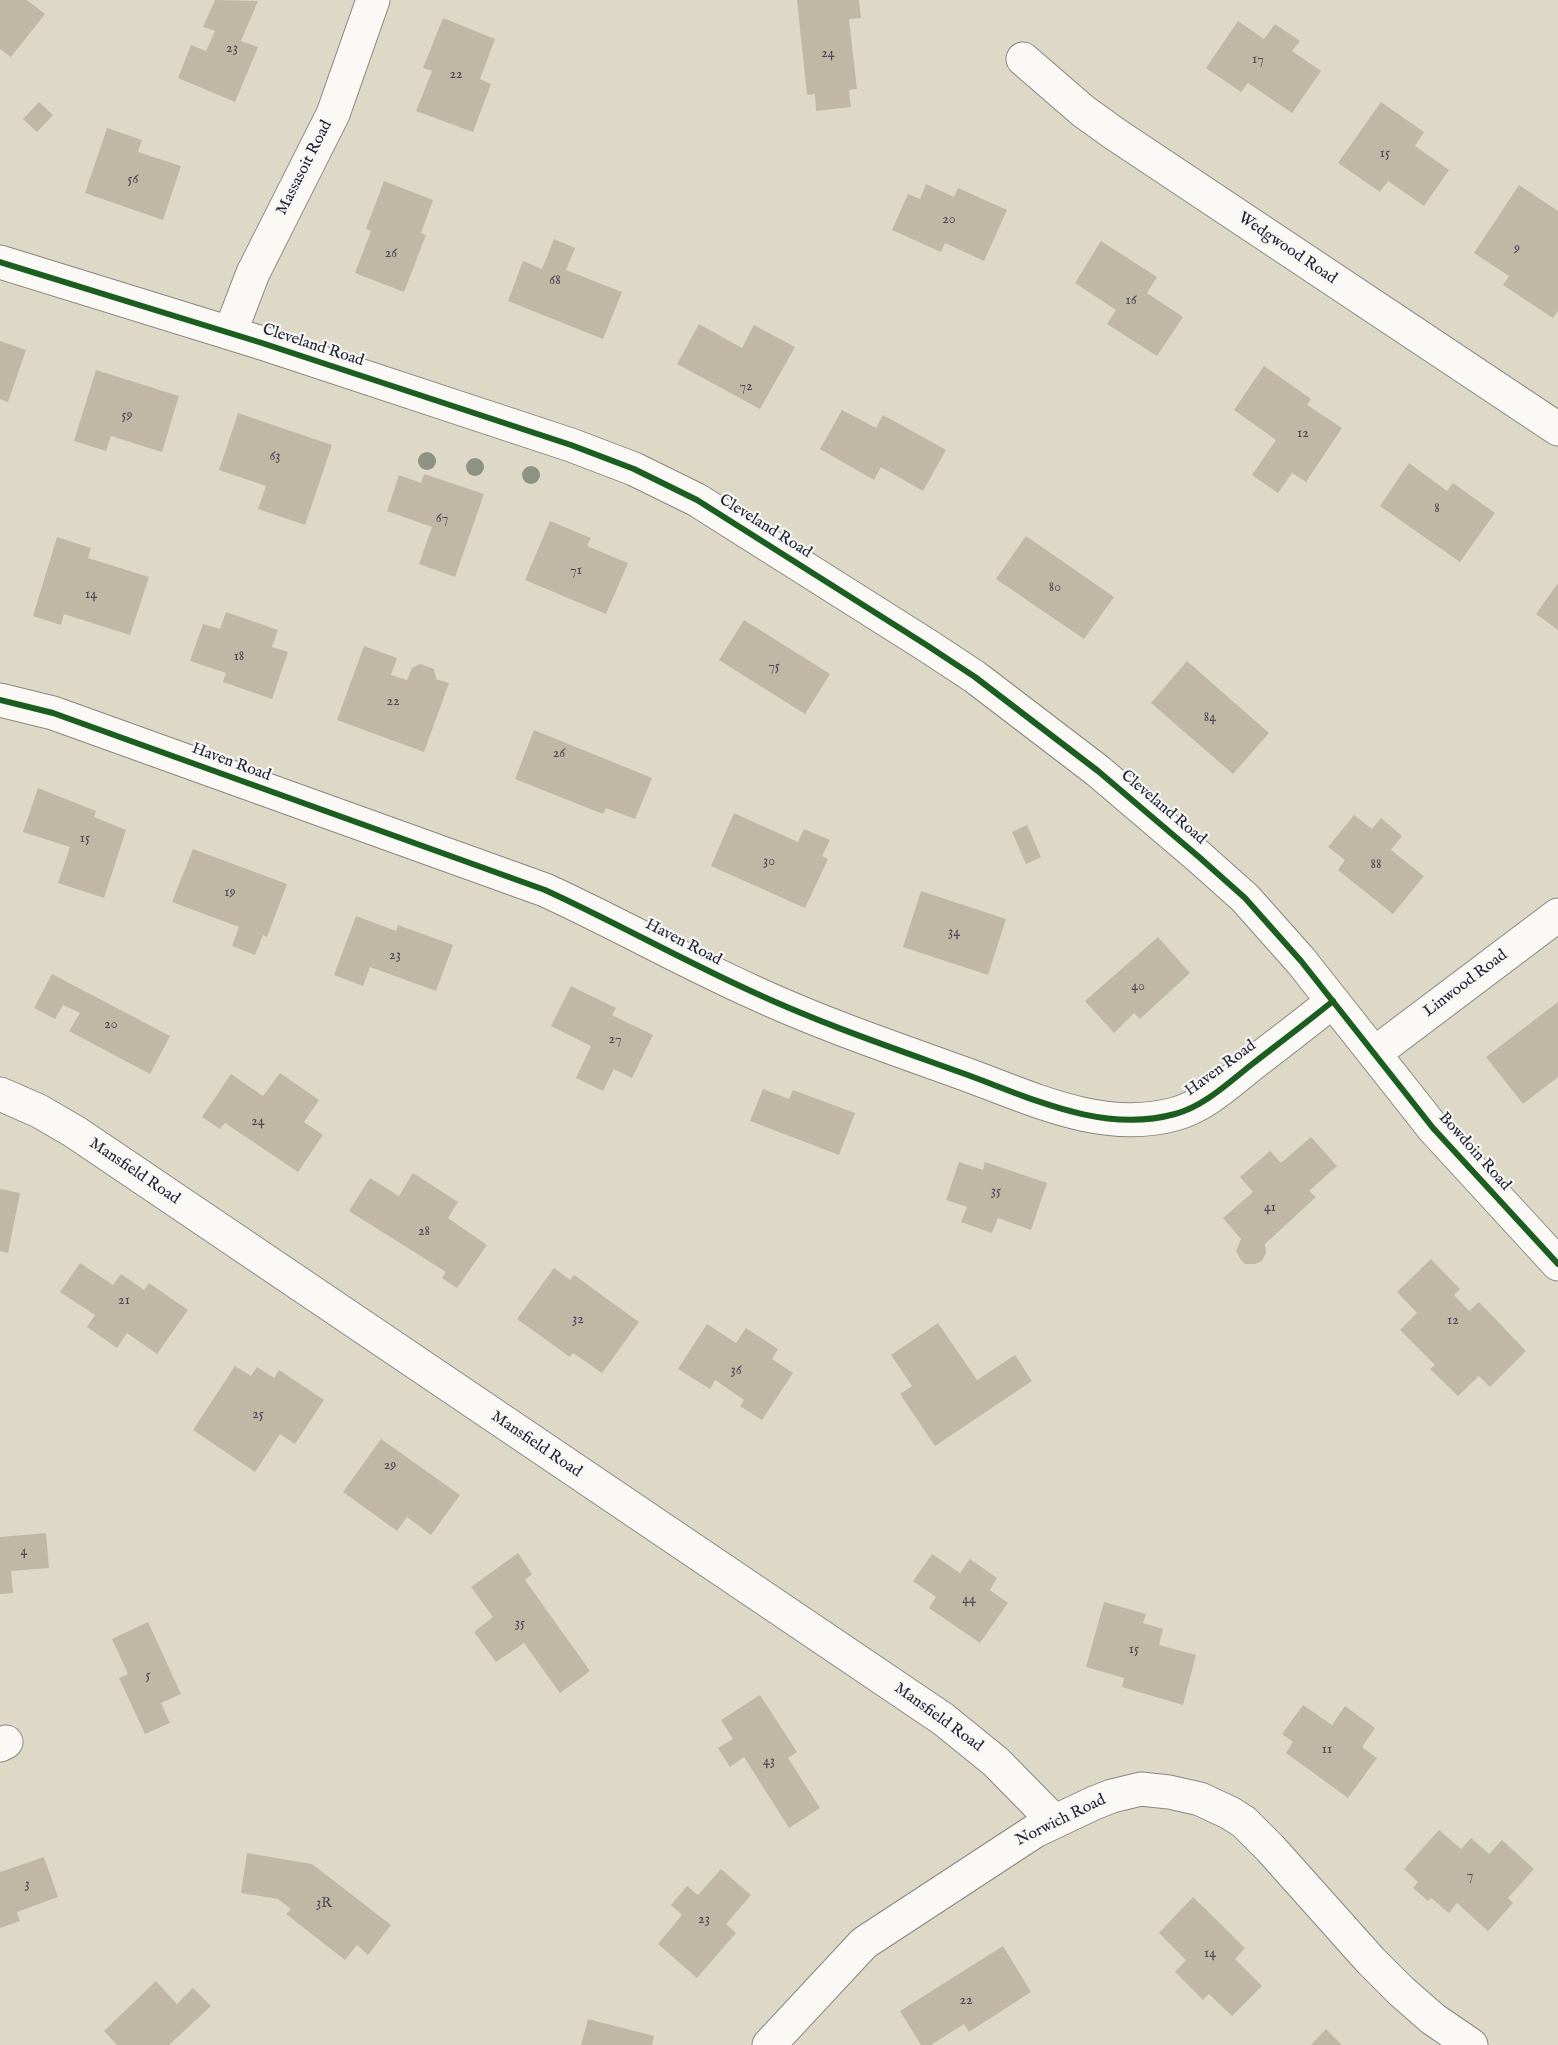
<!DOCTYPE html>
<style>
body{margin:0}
canvas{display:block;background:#ded9c6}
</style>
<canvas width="1558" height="2045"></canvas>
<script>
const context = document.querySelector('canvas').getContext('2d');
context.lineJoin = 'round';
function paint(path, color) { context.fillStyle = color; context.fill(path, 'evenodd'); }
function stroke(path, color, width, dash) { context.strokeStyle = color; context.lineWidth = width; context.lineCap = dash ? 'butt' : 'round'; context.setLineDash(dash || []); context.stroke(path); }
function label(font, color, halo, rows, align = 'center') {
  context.font = font + ' "IM FELL English",serif'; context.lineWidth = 4.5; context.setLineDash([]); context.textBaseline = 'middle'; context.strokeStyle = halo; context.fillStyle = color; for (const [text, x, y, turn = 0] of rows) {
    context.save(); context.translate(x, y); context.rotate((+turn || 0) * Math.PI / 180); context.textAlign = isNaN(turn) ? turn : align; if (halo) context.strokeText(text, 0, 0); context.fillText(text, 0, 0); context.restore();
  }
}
const building = new Path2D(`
 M0,0h27l18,14 -34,43 -11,-8z
 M215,0l43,1 -17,40 17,6 -23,55 -57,-24 13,-33 15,6 9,-20 -12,-4z
 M797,0h62l2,18 -12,1 8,70 -8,1 2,17 -35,4 -1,-17 -8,1z
 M443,18l52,21 -15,40 11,5 -18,48 -57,-21 16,-40 -9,-3z
 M1238,21l26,18 11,-15 25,17 -8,10 29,20 -29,42 -44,-30 -7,9 -35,-24z
 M39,102l14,13 -16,17 -14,-13z
 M1381,102l43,30 -9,14 34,24 -25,36 -36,-25 -8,11 -42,-29z
 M107,128l35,12 -4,12 43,14 -18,54 -78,-27z
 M384,181l49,19 -12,33 5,2 -22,57 -49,-19 16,-42 -5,-2z
 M926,184l28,13 4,-9 49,22 -23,51 -39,-18 -4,9 -49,-22 16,-36 12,5z
 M1519,185l39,26v100l-5,7 -50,-33 6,-9 -35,-23z
 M554,239l21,9 -9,22 56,22 -19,47 -95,-38 15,-40 19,8z
 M1101,241l56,36 -10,16 36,24 -26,39 -50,-32 9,-14 -41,-27z
 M699,324l43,24 12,-23 41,22 -35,62 -83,-45z
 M0,341l26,9 -18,52 -8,-3z
 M1264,366l47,33 -4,6 35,23 -36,54 -14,-9 -14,20 -26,-18 24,-35 -42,-30z
 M96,370l83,26 -17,56 -51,-16 -5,15 -32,-10z
 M842,410l34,18 7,-13 63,35 -23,41 -42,-24 -7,13 -54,-31z
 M238,413l94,32 -27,80 -47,-16 8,-23 -47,-16z
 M1409,463l38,28 6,-8 42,30 -35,49 -80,-56z
 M424,474l60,20 -29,83 -36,-13 13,-37 -45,-16 12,-36 22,8z
 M550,521l41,17 -4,8 41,17 -22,51 -81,-34z
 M1026,536l88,61 -30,42 -88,-60z
 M57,537l34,11 -3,10 61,19 -19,58 -66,-21 -3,11 -28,-9z
 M1558,583v47l-22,-16z
 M226,612l52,18 -6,17 16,5 -16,47 -49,-17 3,-9 -36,-12 13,-37 17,5z
 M744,620l86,54 -25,40 -86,-54z
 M364,646l33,12 -6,17 16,5 5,-12 8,-4 14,5 2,10 13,4 -25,69 -87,-32z
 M1187,661l82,72 -36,41 -82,-71z
 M534,730l118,48 -17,41 -29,-11 -3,6 -88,-35z
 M38,788l58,23 -2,6 32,13 -22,68 -46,-15 12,-36 -47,-15z
 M734,813l64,29 6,-13 26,11 -8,16 6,3 -23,49 -94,-42z
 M1354,815l18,14 9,-11 21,18 -11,14 33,26 -31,38 -55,-44 7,-10 -17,-13z
 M1027,825l14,32 -15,7 -14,-32z
 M193,849l94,35 -20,53 -4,-2 -8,20 -23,-9 7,-19 -67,-25z
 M921,891l85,28 -18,56 -85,-28z
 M356,916l40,15 2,-6 55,20 -17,46 -66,-24 -7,19 -29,-11z
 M1158,937l32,36 -50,46 -6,-6 -20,20 -29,-32z
 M52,974l118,62 -20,38 -81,-43 11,-18 -17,-8 -8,14 -21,-11z
 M571,986l45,22 -4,7 41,20 -21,43 -18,-9 -11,22 -27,-13 15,-32 -40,-20z
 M1558,1002v75l-35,27 -37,-47z
 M280,1073l39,27 -15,22 19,13 -25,37 -73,-49 -5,6 -18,-12 29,-43 32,22z
 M763,1089l26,10 4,-9 62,23 -16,42 -89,-34z
 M1311,1137l26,29 -28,25 7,6 -51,47 1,9 -4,8 -7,3h-10l-4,-4 -5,-9 5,-12 -18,-21 30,-26 -13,-15 30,-26 11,12z
 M959,1162l24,8 2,-8 62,21 -16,47 -33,-12 -6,15 -31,-11 6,-15 -21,-7z
 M413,1173l45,29 -10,16 39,27 -30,43 -15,-10 4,-6 -97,-61 21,-33 29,18z
 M0,1189l20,4 -12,60 -8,-2z
 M1431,1259l29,30 -6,6 15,16 10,-9 47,49 -36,36 -11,-11 -21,20 -28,-27 5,-4 -35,-35 17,-17 -20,-21z
 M80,1263l33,22 8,-11 23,16 5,-7 39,27 -31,44 -30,-21 -10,15 -30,-21 8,-12 -35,-23z
 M554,1268l16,12 4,-5 65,47 -37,51 -29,-20 -3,4 -53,-38z
 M938,1323l39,57 38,-25 17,26 -97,65 -35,-52 12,-8 -21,-31z
 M707,1324l29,19 10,-15 32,21 -6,10 21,14 -31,47 -22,-14 4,-6 -29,-20 -5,9 -32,-20z
 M235,1366l16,10 6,-9 17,11 5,-8 45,30 -29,44 -15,-10 -25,38 -62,-42z
 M381,1439l79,56 -29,40 -24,-18 -10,14 -54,-39z
 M46,1533l3,35 -38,3 2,22 -13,1v-57z
 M518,1553l14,21 -7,6 65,91 -30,22 -36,-50 -28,19 -22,-30 19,-15 -22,-30z
 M932,1554l28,19 10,-14 27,19 -7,12 18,13 -28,40 -51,-35 7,-11 -23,-16z
 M1104,1602l42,12 -3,9 20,6 -4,16 37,10 -13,50 -61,-18 2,-9 -38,-11z
 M148,1622l33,72 -20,9 9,20 -25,11 -26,-56 9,-4 -16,-35z
 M760,1695l37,57 -9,6 32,50 -31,20 -45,-71 -14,10 -12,-19 15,-9 -12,-19z
 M1303,1705l29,20 13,-19 30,22 -13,19 15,11 -29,40 -62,-45 7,-11 -11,-8z
 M1439,1830l22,19 10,-11 18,16 13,-14 32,29 -26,29 5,5 -25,28 -31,-28 -8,10 -18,-15 -3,3 -15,-13 5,-6 -14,-13z
 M247,1853l65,11 79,61 -23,30 -11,-10 -12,15 -59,-46 5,-5 -13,-10 -37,-6z
 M44,1857l14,40 -41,15 3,9 -20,7v-56z
 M721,1869l30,26 -25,29 10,9 -39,45 -39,-34 24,-29 -11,-10 16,-19 11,9z
 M1193,1897l52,51 -10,11 27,27 -30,30 -23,-22 -6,6 -28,-28 11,-12 -27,-27z
 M1003,1946l28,46 -62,40 -5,-8 -33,21h-10l-21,-34z
 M156,1981l21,23 16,-16 18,18 -42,39h-52l-13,-14z
 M588,2019l66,17 -2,9h-71z
 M1326,2029l16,16h-31z`);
const street = new Path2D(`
 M1023,59l60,52 32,23 443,295
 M0,262l262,81 309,102 63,24 63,31 231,146 47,31 123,94 101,86 46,41 56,63 132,167 125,136
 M230,333l23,-60 80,-159 40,-114
 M0,700l53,13 492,177c70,32 137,70 208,102 69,32 140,56 212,82 66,24 138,60 210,40 29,-8 52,-30 76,-49 27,-21 55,-42 82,-64
 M1375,1053l183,-138
 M0,1094l39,17 36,21 868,587 53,43 58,59
 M0,1745l6,-3
 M769,2045l95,-102 171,-112 59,-28 18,-7 29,-7 28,3 31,7 30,14 14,9 26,26 101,113 30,30 32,28 38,26`);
const cycleway = new Path2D(`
 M0,262l262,81 309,102 63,24 63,31 231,146 47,31 123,94 101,86 46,41 56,63 132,167 125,136
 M0,700l53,13 492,177c70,32 137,70 208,102 69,32 140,56 212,82 66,24 138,60 210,40 29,-8 52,-30 76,-49 27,-21 55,-42 82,-64`);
const trees = [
 [427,461],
 [475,467],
 [531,475]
];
const numberNames = [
 ["23",232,49],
 ["24",828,54],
 ["17",1258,60],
 ["22",456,75],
 ["15",1385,154],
 ["56",133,180],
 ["20",949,220],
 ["9",1517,249],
 ["26",391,254],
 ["68",555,281],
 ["16",1131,301],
 ["72",746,387],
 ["59",127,416],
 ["12",1303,434],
 ["63",275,457],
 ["8",1437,509],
 ["67",442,519],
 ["71",576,571],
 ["80",1055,588],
 ["14",91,595],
 ["18",239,657],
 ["75",774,667],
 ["22",393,702],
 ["84",1210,718],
 ["26",559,754],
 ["15",85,839],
 ["30",769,862],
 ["88",1376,865],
 ["19",230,893],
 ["34",954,933],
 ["23",395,956],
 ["40",1138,987],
 ["20",111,1025],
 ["27",615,1040],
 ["24",258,1122],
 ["35",996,1192],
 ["41",1270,1208],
 ["28",424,1232],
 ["21",124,1301],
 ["32",578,1320],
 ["12",1453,1321],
 ["36",736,1371],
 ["25",258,1415],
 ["29",390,1466],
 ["4",24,1552],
 ["44",969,1600],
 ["35",520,1624],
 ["15",1134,1650],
 ["5",148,1676],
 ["11",1327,1750],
 ["43",769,1762],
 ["7",1470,1876],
 ["3",27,1885],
 ["3R",324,1904],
 ["23",704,1920],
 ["14",1210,1954],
 ["22",966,2001]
];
const streetNames = [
 ["Massasoit Road",305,168,-63],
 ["Wedgwood Road",1287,249,34],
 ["Cleveland Road",313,346,18],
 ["Cleveland Road",765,527,32],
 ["Haven Road",231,763,20],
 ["Cleveland Road",1163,808,40],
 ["Haven Road",683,943,27],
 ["Linwood Road",1466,984,-37],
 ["Haven Road",1221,1069,-36],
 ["Bowdoin Road",1474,1152,48],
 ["Mansfield Road",134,1172,34],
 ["Mansfield Road",536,1445,34],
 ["Mansfield Road",938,1718,36],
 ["Norwich Road",1061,1821,-26]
];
paint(building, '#c1b7a5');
stroke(street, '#898681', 35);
stroke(street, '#faf9f6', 33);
stroke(cycleway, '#1b5e20', 6);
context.fillStyle = '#8c9385';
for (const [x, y] of trees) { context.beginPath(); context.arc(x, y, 9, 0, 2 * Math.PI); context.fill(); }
label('14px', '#4a4756', null, numberNames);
label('16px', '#22223b', '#f6f6f2', streetNames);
</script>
